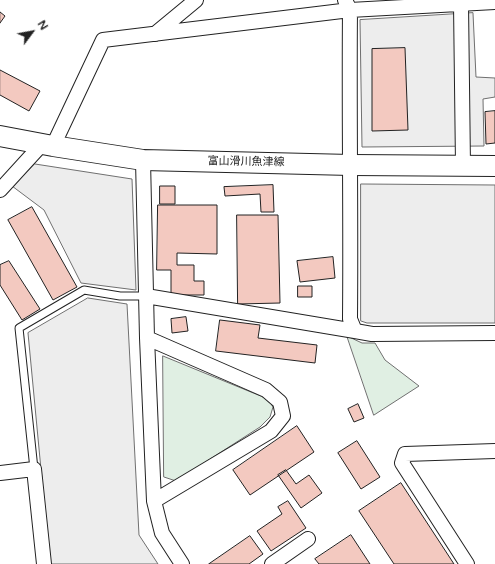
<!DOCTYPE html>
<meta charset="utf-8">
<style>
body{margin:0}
#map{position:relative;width:495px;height:564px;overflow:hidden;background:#fff;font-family:"Varela Round",sans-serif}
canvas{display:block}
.north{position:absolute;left:12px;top:12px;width:40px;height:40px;-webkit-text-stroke:3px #fff;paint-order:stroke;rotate:58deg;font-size:11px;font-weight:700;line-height:16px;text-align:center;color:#222}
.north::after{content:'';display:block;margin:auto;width:14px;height:18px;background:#222;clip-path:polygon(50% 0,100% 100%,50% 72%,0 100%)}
</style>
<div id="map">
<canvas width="495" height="564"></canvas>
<div class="north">N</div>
</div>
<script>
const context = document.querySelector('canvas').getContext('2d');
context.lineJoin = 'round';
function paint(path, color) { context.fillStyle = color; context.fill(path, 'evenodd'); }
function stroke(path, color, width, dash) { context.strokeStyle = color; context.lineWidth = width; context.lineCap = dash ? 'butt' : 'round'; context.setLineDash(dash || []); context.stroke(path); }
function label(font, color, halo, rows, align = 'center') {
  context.font = font + ' "Varela Round","Noto Sans JP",sans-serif'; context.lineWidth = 3; context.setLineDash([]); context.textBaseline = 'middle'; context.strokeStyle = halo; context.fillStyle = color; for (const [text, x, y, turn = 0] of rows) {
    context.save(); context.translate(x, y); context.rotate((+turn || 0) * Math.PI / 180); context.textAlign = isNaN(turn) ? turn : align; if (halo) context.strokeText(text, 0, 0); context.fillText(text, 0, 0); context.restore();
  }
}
const green = new Path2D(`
 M347,336l15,7h13l10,17 34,26 -45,29z
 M163,356l105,43 5,8 -3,10 -10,10 -84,54 -12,-4z`);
const parking = new Path2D(`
 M473,13l3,64 19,1v19l-12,2 1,47 -122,1 -2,-127z
 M35,164l97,15 4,111 -55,-7 -37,-73 -32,-24z
 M361,184l134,1v138h-128l-6,-2z
 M88,298l39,6 12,231 19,29h-108l-22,-231z`);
const building = new Path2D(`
 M0,12l5,4 -5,7z
 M405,48l3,82 -36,1v-82z
 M0,70l40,21 -11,20 -29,-16z
 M495,111v32l-9,1 -1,-32z
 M273,185l1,27h-13l-1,-18 -35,2 -1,-9z
 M160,186h15v18h-15z
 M158,205h59v49l-40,-1v12h17v16h10v14h-33v-25h-14z
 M32,207l45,80 -24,13 -45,-80z
 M237,215h41l2,88 -42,1z
 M333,257l2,21 -35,4 -3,-21z
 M9,261l31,48 -18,11 -22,-35v-20z
 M298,286h14v11h-14z
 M186,317l2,14 -16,2 -1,-14z
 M220,320l40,5 -2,13 59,7 -2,18 -99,-12z
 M358,404l6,14 -10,4 -6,-13z
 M297,426l17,26 -64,43 -17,-25z
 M357,441l23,36 -19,12 -23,-36z
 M286,470l10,14 13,-9 13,18 -21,15 -23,-33z
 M401,483l53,81h-60l-35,-53z
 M288,501l18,27 -35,23 -14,-20 25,-17 -4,-7z
 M351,535l19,29h-51l-4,-5z
 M250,536l13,18 -14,10h-40z`);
const service = new Path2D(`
 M34,469l-15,-141 65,-38 36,6h26`);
const minor = new Path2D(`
 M345,0l5,10c-1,103 1,206 0,309l5,12 17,3 123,-1
 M461,4l2,162
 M155,34l41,-34
 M53,146l50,-106 247,-30 145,-8
 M143,160l4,178 7,163 8,32 20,31
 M0,190l43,-47
 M146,296l209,35
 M147,338l119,52 14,12 3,14 -12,15 -117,70
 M0,473l34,-4 10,95
 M272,564l36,-25
 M467,564l-65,-101 3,-9 90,-3`);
const secondary = new Path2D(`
 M0,136l53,10 90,14 208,5 144,1`);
const streetNames = [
 ["富山滑川魚津線",246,162,1]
];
paint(green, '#e0efe3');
stroke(green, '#6f6f6f', 1);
paint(parking, '#ededed');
stroke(parking, '#6f6f6f', 1);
paint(building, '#f3c9c0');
stroke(building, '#222', 1);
stroke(service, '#222', 9);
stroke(minor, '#222', 16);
stroke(secondary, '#222', 22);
stroke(service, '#fff', 7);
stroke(minor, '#fff', 14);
stroke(secondary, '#fff', 20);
label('11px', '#222', '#fff', streetNames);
</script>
